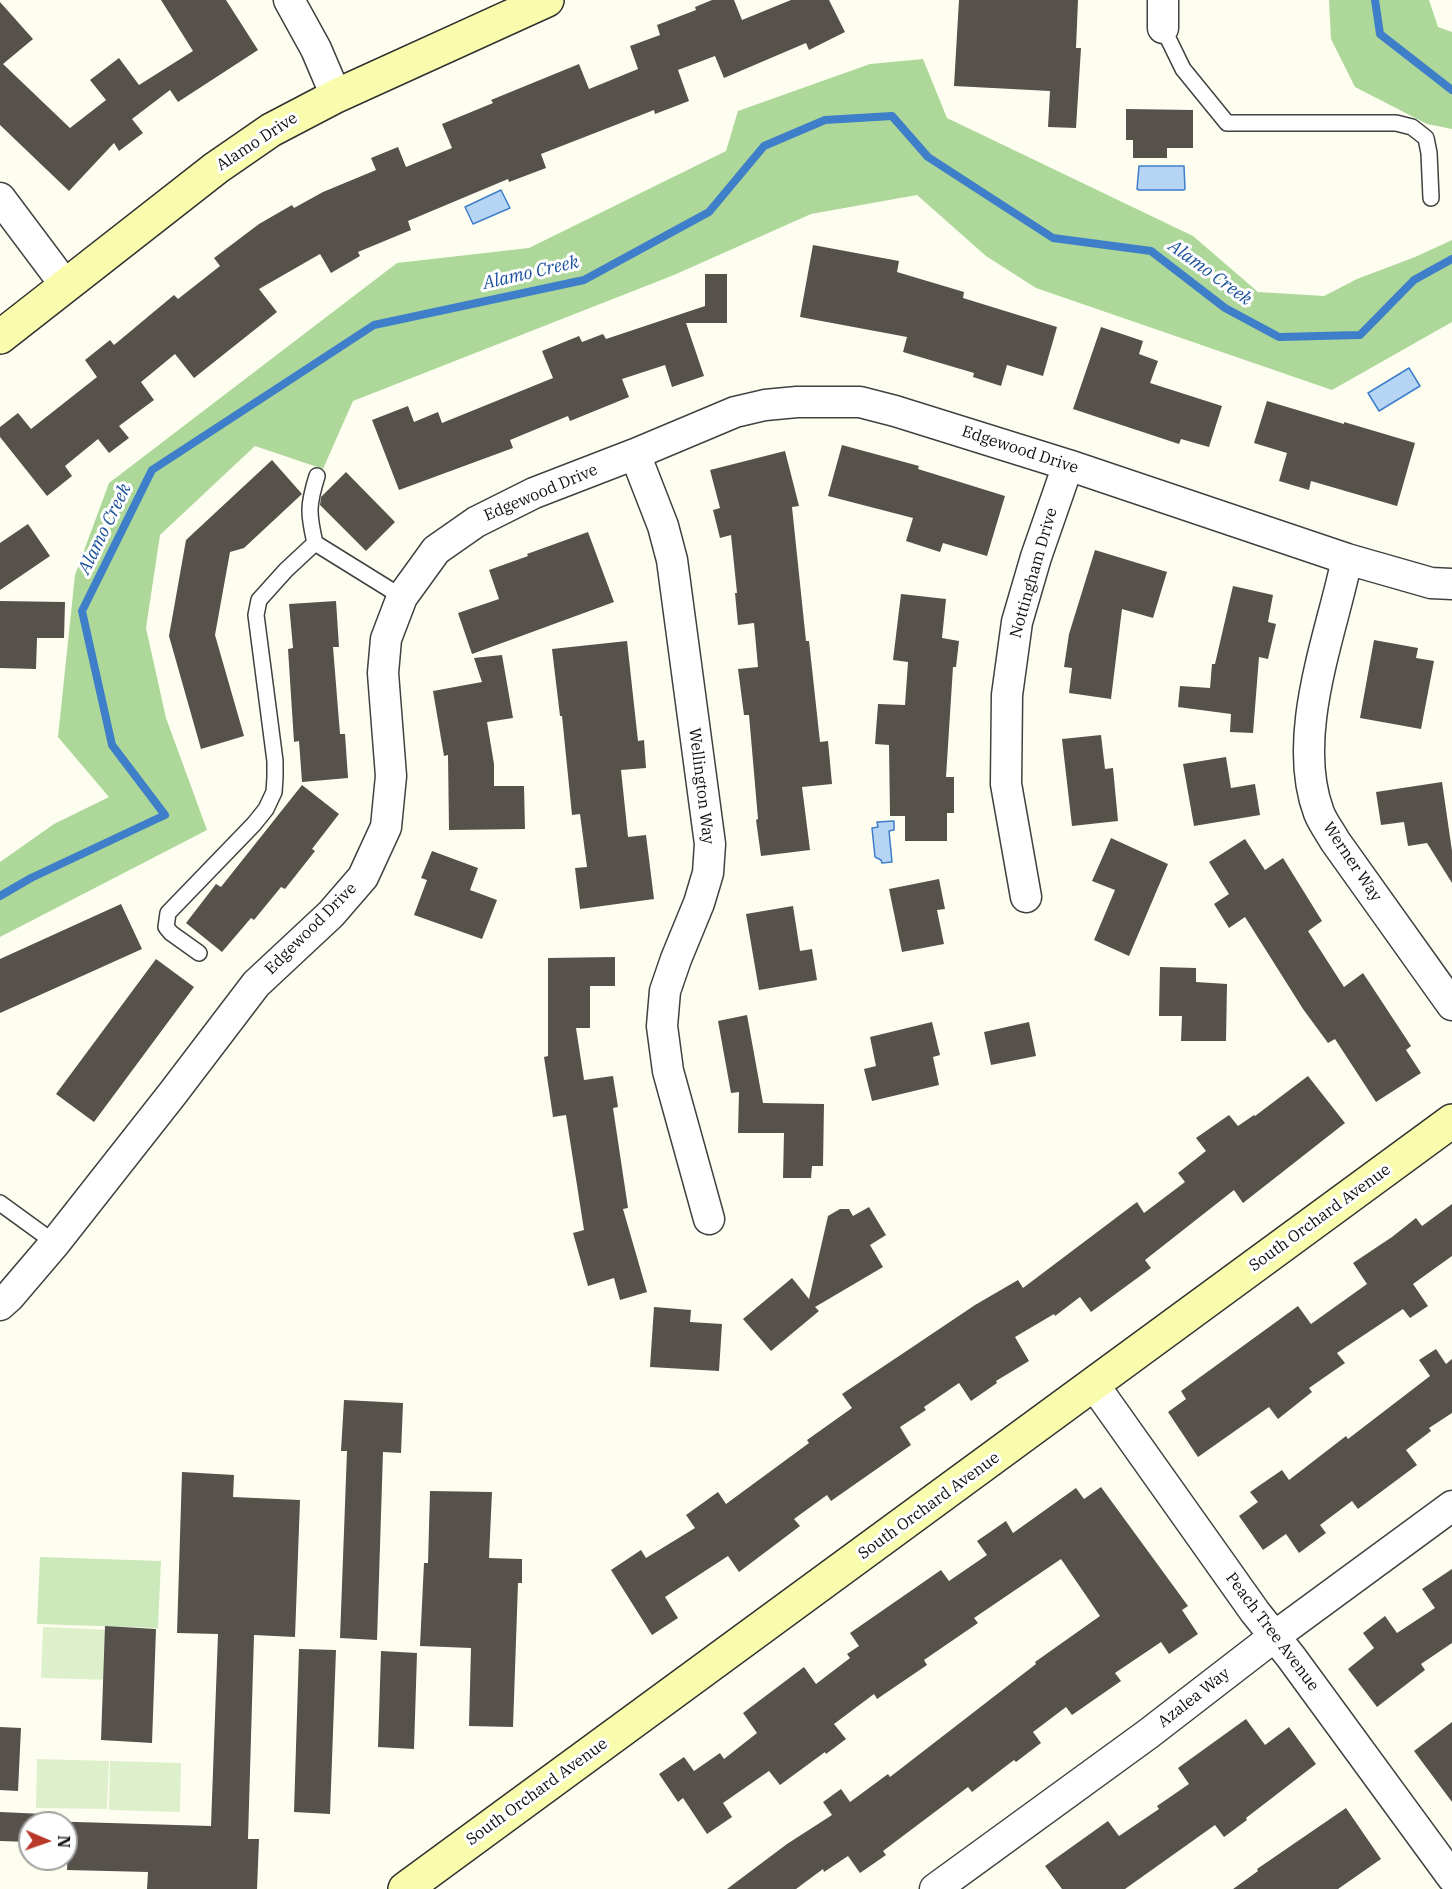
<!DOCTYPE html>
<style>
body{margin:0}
#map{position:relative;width:1452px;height:1889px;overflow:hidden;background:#fefef0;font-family:"IBM Plex Serif",serif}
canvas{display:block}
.north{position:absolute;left:18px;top:1811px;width:60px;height:60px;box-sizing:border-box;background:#fff;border:2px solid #9f9f9f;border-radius:50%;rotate:92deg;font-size:16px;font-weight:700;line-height:24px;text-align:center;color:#0e0e0e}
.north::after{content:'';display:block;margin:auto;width:21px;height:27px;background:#ba382a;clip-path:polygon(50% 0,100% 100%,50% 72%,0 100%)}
</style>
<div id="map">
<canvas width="1452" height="1889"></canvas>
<div class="north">N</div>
</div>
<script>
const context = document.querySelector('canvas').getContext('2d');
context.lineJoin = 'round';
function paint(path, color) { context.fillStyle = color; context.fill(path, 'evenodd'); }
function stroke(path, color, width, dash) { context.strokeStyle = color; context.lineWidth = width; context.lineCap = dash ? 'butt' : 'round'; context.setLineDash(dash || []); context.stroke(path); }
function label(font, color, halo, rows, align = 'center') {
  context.font = font + ' "IBM Plex Serif",serif'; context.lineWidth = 6; context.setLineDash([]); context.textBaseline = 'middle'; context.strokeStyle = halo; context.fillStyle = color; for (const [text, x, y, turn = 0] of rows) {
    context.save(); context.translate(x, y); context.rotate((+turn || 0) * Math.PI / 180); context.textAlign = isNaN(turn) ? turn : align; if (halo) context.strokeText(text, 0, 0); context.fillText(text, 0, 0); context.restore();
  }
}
const green = new Path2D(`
 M40,1557l121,4 -3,67 -121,-4z`);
const forest = new Path2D(`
 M1329,0h100l9,27 14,5v97l-25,-5 -72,-37 -24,-48z
 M923,59l24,59 246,118 65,56 66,4 33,-17 58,-22 37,-17v82l-120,68 -296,-102 -50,-32 -69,-61 -106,19 -137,61 -321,126 -30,68 -68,-23 -95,89 -14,93 20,90 41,112 -207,107v-75l54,-38 55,-27 -51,-60 17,-162 34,-92 288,-220 132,-15 197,-97 12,-40 132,-47z`);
const pitch = new Path2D(`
 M43,1627l72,3 -2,50 -72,-2z
 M37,1759l72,2 -2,48 -71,-1z
 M110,1761l71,2 -1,49 -71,-2z`);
const water = new Path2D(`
 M1139,166h45l1,23 -1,1h-45l-2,-1z
 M501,190l9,18 -37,16 -8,-17z
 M1409,368l11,18 -41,25 -11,-18z
 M894,821v9l-5,1 3,31 -10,1 -1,-3 -6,-3 -3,-29 6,-1 -1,-5z`);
const stream = new Path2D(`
 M1375,0l5,34 72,56
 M0,896l31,-18 134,-63 -53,-70 -30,-134 70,-141 222,-145 210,-45 125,-68 55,-66 61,-26 67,-4 36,41 125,81 98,13 74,57 54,29 81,-2 54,-55 38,-21`);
const building = new Path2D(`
 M161,0h65l32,50 -80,52 -8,-12 -38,29 11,14 -24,18 -5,-8 -45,48 -69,-66v-123l33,37 -30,25 67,64 36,-28 -16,-20 29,-22 20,27 54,-34z
 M712,0h22l8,20 49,-20h38l16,32 -36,18 -3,-7 -82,35 -9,-22 -37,14 11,31 -34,13 -1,-4 -113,44 5,14 -37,14 -1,-3 -100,42 3,9 -53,22 2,4 -29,17 -11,-19 -61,35 18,23 -83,66 -19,-24 -34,28 13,18 -35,26 10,12 -20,15 -11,-14 -33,27 7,10 -25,20 -47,-59v-10l18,-14 13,16 66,-52 -12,-17 25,-20 4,5 60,-50 4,4 42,-33 -6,-8 45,-34 33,-19 2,3 29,-16 53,-22 -5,-12 27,-11 8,20 46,-19 -10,-24 51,-21 -2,-3 88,-36 10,25 49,-20 -8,-23 30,-11 -3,-10 39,-15 -1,-3z
 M959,0h119l-2,48h5l-5,80 -28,-1 2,-36 -96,-5z
 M1126,109l67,1v38h-26v10h-34v-18h-7z
 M813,245l86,16 -2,11 67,20 -1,6 94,29 -14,49 -36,-11 -6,21 -28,-9 1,-4 -71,-21 4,-15 -107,-20z
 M705,274h22v49h-41l18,53 -32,11 -7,-22 -43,14 7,18 -59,24 -2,-5 -58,24 3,8 -114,42 -27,-70 36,-14 6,16 24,-10 4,11 111,-45 -11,-27 37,-15 3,6 21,-8 3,5 99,-33z
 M1101,327l42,14 -4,13 19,7 -8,22 72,23 -13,41 -28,-8 -2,5 -106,-35z
 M1267,401l77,23v-2l71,21 -18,63 -86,-25 -2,9 -30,-9 8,-28 -33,-10z
 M842,445l77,21 -1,3 87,27 -18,60 -44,-13 -3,9 -34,-11 7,-23 -85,-22z
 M785,451l14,55 -7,1 14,134h3l11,101 8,-1 4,43 -30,3 8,63 -49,6 -5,-36 2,-1 -9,-104h-5l-6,-46 20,-2 -4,-44 -16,2 -3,-32h2l-6,-58 -11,3 -7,-28 7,-2 -10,-38z
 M272,460l30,34 -58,54 -14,4 -15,83 29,101 -43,13 -32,-113 17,-96z
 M346,472l49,50 -29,29 -46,-46 1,-8z
 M28,524l22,32 -50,34v-47z
 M588,532l26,70 -142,52 -14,-41 41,-14 -10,-29 39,-14 -1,-2z
 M1095,550l72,22 -14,46 -31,-9 -11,90 -42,-6 3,-25 -8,-1 5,-33z
 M1233,586l40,9 -5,27 8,2 -8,35 -9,-2 -6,76 -23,-1 1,-18 -53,-7 2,-21 30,2 2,-24h3z
 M901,594l45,5 -4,39 17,3 -3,26h-3l-7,110h8v36h-7v28h-42v-25h-15l-1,-71 -14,-1 3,-40 27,1 3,-43 -15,-2z
 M0,601l65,1 -1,36h-27l-1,31 -36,-1z
 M336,601l3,46h-6l7,87h5l3,44 -46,4 -3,-41 -5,1 -6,-93 5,-1 -4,-44z
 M1374,640l44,8 -2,10 18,3 -13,68 -61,-11z
 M627,641l11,100 6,-1 2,28 -25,2 7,67 18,-2 8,64 -74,10 -5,-41 12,-1 -7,-53 -8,1 -10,-99h-2l-8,-67z
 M502,655l11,63 -26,4 7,42v22h30l1,43 -76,1 -1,-75 -4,1 -11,-65 49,-9 -8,-24z
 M1101,735l4,34 8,-1 5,53 -46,5 -10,-87z
 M1226,757l5,31 24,-4 5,31 -66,11 -11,-62z
 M1442,782l10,69v32l-25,-40 -19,3 -4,-24 -23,3 -5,-33z
 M302,785l37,29 -27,35 3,2 -30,38 -4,-2 -27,33 -3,-2 -29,34 -36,-29 30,-39 5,3z
 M1111,838l57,26 -39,92 -35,-16 21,-50 -23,-9z
 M1245,839l20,31 18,-12 39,63 -14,10 36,56 19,-14 48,73 -5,4 15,23 -45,29 -41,-63 -7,4 -25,-34 -58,-92 -16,11 -15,-24 15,-10 -20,-32z
 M432,851l46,17 -8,22 27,10 -15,39 -68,-24 13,-35 -6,-2z
 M939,879l6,30 -8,1 7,34 -42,8 -13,-63z
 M121,904l21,45 -142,64v-54z
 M793,906l7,45 12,-2 5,31 -58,10 -13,-76z
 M615,957v29h-25v42h-14l8,52 29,-4 5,31 -5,1 15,100 -5,1 24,83 -27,8 -6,-22 -26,8 -15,-53 11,-3 -18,-115 -13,2 -9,-60 4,-1v-98z
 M156,959l38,28 -100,135 -38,-28z
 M1160,967l36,1v14l31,2 -1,57h-45l1,-25h-23z
 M747,1015l16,88 61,1 -1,62h-11l-1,12h-28l1,-45h-46l1,-41 -8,1 -13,-72z
 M932,1022l8,33 -7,2 6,28 -67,16 -8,-32 12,-3 -6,-29z
 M1029,1022l7,34 -45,9 -7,-33z
 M1308,1076l37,47 -102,80 -9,-13 -89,70 6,8 -60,44 -11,-15 -25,19 -1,-2 -39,23 14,24 -33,20 1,2 -26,18 -12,-18 -35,24 2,3 -26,17 11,18 -80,56 -4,-6 -33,24 6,7 -61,46 -11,-16 -63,41 13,21 -26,17 -41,-65 30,-20 5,8 49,-30 -9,-13 32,-23 8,12 83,-61 -2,-3 45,-32 -10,-14 63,-42 70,-47 43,-25 5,8 114,-86 7,11 41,-31 -7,-9 28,-22 -10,-13 33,-23 9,11 16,-11 1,1z
 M1452,1204v52l-39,28 15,22 -18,12 -7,-9 -66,44 8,10 -36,25 3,4 -34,27 -9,-12 -71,50 -30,-45 18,-13 -5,-8 117,-85 13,18 56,-40 -14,-21 39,-26 24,-19 6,8z
 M869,1207l17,28 -16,10 13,22 -68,40 4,4 -48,40 -28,-32 49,-41 17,21 19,-83 12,-7h9l4,7z
 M654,1307l37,3 -1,12 32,2 -3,47 -69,-4z
 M1436,1349l10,15 6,-5v54l-23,15 2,3 -25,19 11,15 -59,44 -6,-8 -32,24 6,8 -27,20 -13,-19 -23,16 -24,-34 19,-14 -8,-10 32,-22 7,10 57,-44 2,3 82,-63 -11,-16z
 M344,1400l59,3 -2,50 -18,-1 -6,188 -37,-2 7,-187h-6z
 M182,1472l52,3 -1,22 67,3 -5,137 -41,-2 -6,204h11l-2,50h-110l1,-17 -81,-2 1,-26h-2v-21h-36v19l-30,-1v-29l43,2 -1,7 169,5 7,-192 -41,-1z
 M1101,1487l87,119 -6,4 16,24 -29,20 -8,-12 -46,31 6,8 -49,34 -6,-8 -33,25 8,11 -25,19 -2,-2 -42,32 -4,-5 -85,64 3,4 -26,18 -12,-17 -24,16 -1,-3 -27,20h-69l60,-45 45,-29 -9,-13 18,-13 9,13 38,-28 2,3 146,-113 -1,-2 65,-46 -39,-57 -87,59 4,5 -54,37 3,5 -50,34 -3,-5 -40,30 12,15 -20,15 -1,-2 -45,33 -11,-14 -46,32 9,14 -25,17 -24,-36 -5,4 -19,-28 25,-17 10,14 26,-18 4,6 33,-26 -14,-20 61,-46 12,17 34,-26 -3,-4 12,-8 -9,-13 91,-63 8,11 38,-26 -10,-14 29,-20 7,12 63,-45 8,11z
 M430,1491l62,1 -3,66 33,1v24h-4l-5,144 -44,-1 2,-78 -51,-2 4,-83h4z
 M1452,1569v74l-31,21 4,6 -48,37 -29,-38 26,-21 -11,-15 22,-17 12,17 38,-25 -13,-19z
 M105,1626l51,3 -4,114 -51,-3z
 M299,1649l37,1 -6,164 -36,-2z
 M381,1651l36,2 -3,96 -36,-2z
 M1246,1719l19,26 24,-18 27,37 -70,54 1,2 -23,17 -9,-12 -90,64h-63l-17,-23 63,-45 11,15 40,-27 -2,-3 32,-22 -11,-16z
 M1452,1722v80l-38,-51z
 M0,1727l21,1 -3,63 -18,-1z
 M1346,1808l35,51 -43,30h-105l25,-18 -1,-2z`);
const lane = new Path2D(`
 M1163,28l20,41 44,54h169l16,4 14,11 3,15 2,45
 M315,543c-7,-30 -7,-38 2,-67
 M199,953l-28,-20 -5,-6 2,-14 86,-89 12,-15 8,-17 1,-15v-16l-19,-146 3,-15 27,-30 29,-27 87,54
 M0,1203l55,40`);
const street = new Path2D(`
 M289,0l27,49 20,47
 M1163,28v-28
 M0,198l66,88
 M635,454l28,72 9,34 38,284 -2,29 -9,30 -23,56 -11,32 -3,35 6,45 41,148
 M1347,559c-16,77 -57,177 -28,254 4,10 11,19 16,28l117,164
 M1026,897l-20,-113 1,-89 10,-73 19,-65 32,-92
 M0,1305l9,-8 46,-54 118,-150 83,-109 75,-70 32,-37 23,-50 5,-51 -8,-103 3,-34 16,-42 34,-47 40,-28 58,-29 101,-39 100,-42 30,-7 32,-3h63l35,9 173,54 279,94 84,24 21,1
 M1094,1385l161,227 36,45 161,220
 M935,1889l213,-155 127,-98 177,-130`);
const secondary = new Path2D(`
 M0,337l216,-169 55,-38 65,-34 211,-96
 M405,1889l1047,-768`);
const streetNames = [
 ["Alamo Drive",257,142,-33],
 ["Edgewood Drive",1020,450,18],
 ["Edgewood Drive",541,493,-23],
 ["Nottingham Drive",1034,573,-74],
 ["Wellington Way",701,786,83],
 ["Werner Way",1352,862,56],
 ["Edgewood Drive",311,929,-45],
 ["South Orchard Avenue",1320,1218,-36],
 ["South Orchard Avenue",929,1506,-36],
 ["Peach Tree Avenue",1272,1632,53],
 ["Azalea Way",1194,1698,-38],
 ["South Orchard Avenue",537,1792,-36]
];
const waterNames = [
 ["Alamo Creek",531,273,-13],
 ["Alamo Creek",1210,273,36],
 ["Alamo Creek",105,529,-64]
];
paint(green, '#cbe8ba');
paint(forest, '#add89a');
paint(pitch, '#deefcc');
paint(water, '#b6d4f4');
stroke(water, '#3f7ec9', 1.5);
stroke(stream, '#3f7ec9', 8);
paint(building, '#56514b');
stroke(lane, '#414141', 18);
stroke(street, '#414141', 33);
stroke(secondary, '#303030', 36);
stroke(lane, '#fff', 15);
stroke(street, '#fff', 30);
stroke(secondary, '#f9fcad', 33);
label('16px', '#0e0e0e', '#fff', streetNames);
label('italic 18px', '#1b519c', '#fff', waterNames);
</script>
